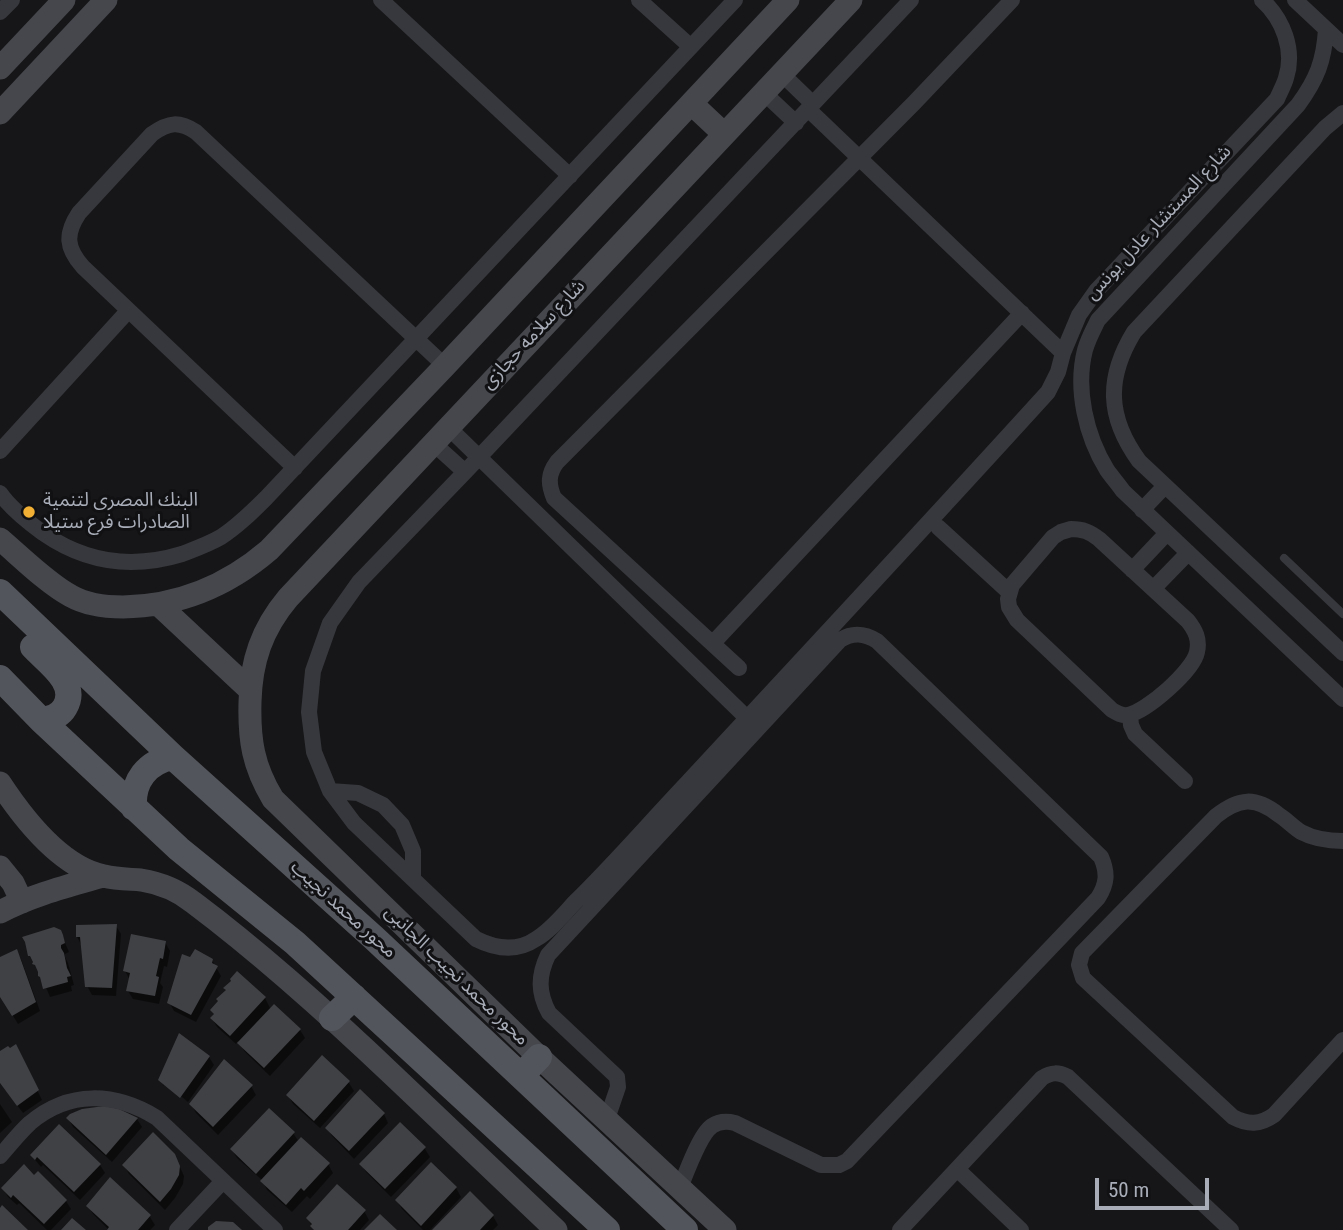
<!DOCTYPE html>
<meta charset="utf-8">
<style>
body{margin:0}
#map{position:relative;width:1343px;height:1230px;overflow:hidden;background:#161618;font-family:"Roboto Condensed",sans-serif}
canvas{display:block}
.scale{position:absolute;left:1095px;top:1178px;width:114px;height:32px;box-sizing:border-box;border:4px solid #a8adb8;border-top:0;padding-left:9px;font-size:21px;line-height:24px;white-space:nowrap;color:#a8adb8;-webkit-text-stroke:5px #111113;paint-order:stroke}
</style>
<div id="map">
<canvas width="1343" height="1230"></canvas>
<div class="scale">50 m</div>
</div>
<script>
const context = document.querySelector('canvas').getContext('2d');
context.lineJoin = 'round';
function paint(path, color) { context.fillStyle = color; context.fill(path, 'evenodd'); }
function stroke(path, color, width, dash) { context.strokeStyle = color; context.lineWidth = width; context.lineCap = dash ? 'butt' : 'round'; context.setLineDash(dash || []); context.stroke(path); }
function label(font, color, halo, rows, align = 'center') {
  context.font = font + ' "Roboto Condensed","Noto Sans Arabic",sans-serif'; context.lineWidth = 6; context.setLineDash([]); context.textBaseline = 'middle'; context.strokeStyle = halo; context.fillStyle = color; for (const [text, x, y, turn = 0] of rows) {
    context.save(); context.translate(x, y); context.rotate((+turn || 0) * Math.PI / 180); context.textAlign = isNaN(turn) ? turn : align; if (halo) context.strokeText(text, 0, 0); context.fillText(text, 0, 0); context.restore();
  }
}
const shadow = new Path2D(`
 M78,926h38l5,8 -5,62 -24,-1 -5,-9 -5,-40 -5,-9z
 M60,931l9,21 -4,2v3l3,6 6,22 -3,1 1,5 -22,6 -10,-24 -11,-18z
 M165,942l5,9 -3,16 -3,-1 -4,17 3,4 -4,17 -26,-5 -5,-8 2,-11 -5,-9z
 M16,951l5,8 19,52 -22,13 -18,-30v-35z
 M212,960l9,16 -25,46 -22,-11 -5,-9z
 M227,991l38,7 6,12 29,20 5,8 -35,38 -25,-24 -7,-11 -2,3 -19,-17 -5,-9z
 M0,1053l20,2 22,45 -19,13 -23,-30z
 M209,1057l5,8 -26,37 -24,-20v4l-4,-6z
 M322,1058l27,25 5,8 -34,37 -27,-24 -5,-9z
 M251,1086l5,9 -38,40 -22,-22 -5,-9z
 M0,1104l12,18 -12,11z
 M384,1114l4,9 -34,36 -22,-23 -5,-8z
 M68,1118l69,1 5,8 -30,35 -39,-35z
 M400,1124l25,25 5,8 -39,40 -25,-25 -5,-8z
 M293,1133l6,9 29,22 5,9 -23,26 -3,-3 -15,16 -25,-22 -5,-10 -25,-22 -5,-8z
 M32,1156l68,9 5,8 -25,27 -37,-35 -2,2z
 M124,1165h55l5,11 -1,8 -8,14 -10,12 -36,-36z
 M110,1180l40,37 5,8 -5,5h-41l-16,-16 -5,-8z
 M3,1188l63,13 5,8 -20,21h-4l-28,-27 -2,2 -9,-8z
 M456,1188l5,9 -31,33h-7l-21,-21 -5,-8z
 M470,1193l23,23 5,9 -5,5h-58z
 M364,1211l5,9 -9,10h-46l-6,-11z`);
const building = new Path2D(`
 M117,924l-5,64 -27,-1 -5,-50h-4v-12z
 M54,927l7,3 2,5 2,8 -4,2v3l3,5 3,15 4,8 -4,1 1,5 -25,7 -3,-12 -2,-1v-4l-3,-7 -3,-1 1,-2 -3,-6h-2l-3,-14 -3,-5z
 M131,934l35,7 -3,18 -3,-1 -4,18 3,1 -4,19 -29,-5 4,-18 -7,-2z
 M17,949l19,53 -24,14 -12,-19v-40z
 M195,949l18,10 -1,4 6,3 -27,49 -24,-12 15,-49 8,3z
 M237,971l29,26 -36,39 -20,-18 4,-4 -4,-4 8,-9 -2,-2 10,-9 -3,-2 8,-7 -1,-2z
 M274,1004l27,25 -37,39 -27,-25z
 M179,1033l31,23 -30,42 -22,-18z
 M16,1044l23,46 -22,16 -17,-23v-32l8,-5 2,2z
 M322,1055l28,26 -36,40 -28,-26z
 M224,1059l29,26 -40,42 -24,-23z
 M360,1089l25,24 -36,38 -24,-23z
 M104,1106l15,3 19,9 -32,37 -40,-37 4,-4 12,-5z
 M269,1108l26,24 -39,42 -26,-25z
 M400,1122l26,25 -41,42 -26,-25z
 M59,1124l42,40 -27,28 -37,-35 -2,3 -5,-5z
 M153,1132l22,22 5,12 -1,9 -8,14 -11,13 -38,-37z
 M301,1137l29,26 -26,28 -3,-3 -15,17 -26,-24z
 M431,1162l26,25 -36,39 -26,-26z
 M24,1164l10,11 4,-4 29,29 -23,24 -31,-29 -2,3 -10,-10z
 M110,1177l41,38 -13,15h-31l2,-3 -23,-21z
 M337,1184l29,26 -18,20h-34l-4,-4 2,-2 -6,-6z
 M470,1191l24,24 -14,15h-48z
 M2,1205l26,25h-28v-22z
 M380,1214l17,16h-33z
 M72,1218l14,12h-25z
 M216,1221l17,1 9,8h-34v-3z`);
const lane = new Path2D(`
 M1284,558l59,56`);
const street = new Path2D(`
 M381,0l189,176
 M639,0l52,47
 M911,0l-446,472 -106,110 -29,41 -17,48 -4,41 5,40 16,39 24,32 122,116c20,10 41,13 60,0 15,-9 27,-24 39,-37 39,-38 75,-80 113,-120 120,-129 241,-259 360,-390l10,-20 5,-19 16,-38 17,-24 181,-192c3,-7 7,-14 9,-21 9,-28 -3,-59 -24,-78
 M1295,0l48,45
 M0,12l12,-12
 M1326,29c-2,32 -9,50 -28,76l-200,215c-5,10 -10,19 -13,30 -10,39 1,86 22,120 5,7 11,14 16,21l220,208
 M781,73l32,31
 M763,92l33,31
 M808,109l255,244
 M1343,113l-18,15 -191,204c-28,46 -27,85 5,129l204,192
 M448,427l299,291
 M433,443l32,29
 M0,451l128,-140
 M295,468l-212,-201c-17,-19 -18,-33 -4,-54l73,-79c17,-12 27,-13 44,-2l249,234
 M0,493c11,16 28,29 43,40 43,30 90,36 139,21 13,-5 27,-10 39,-17 17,-11 31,-25 45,-39l469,-498
 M1142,510l23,-24
 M938,527l71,65
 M1071,529c12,0 19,3 28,10l89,82c7,9 12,18 9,31 -4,19 -50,59 -69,63 -6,1 -11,-2 -16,-5l-95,-90 -8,-13 -1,-8 4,-14 41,-48 8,-5z
 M1132,570l35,-37
 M1153,589l35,-36
 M713,643l309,-330
 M739,668l-185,-170c-6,-14 -6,-24 3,-36l357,-359 98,-103
 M1130,715l1,10 4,9 50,47
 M330,791l28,2 25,12 19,20 11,26v28
 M1343,841c-15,0 -29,-2 -42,-9 -8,-5 -14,-12 -22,-17 -24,-19 -40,-17 -63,1l-134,137 -3,12 4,13 150,139c15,8 27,8 41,-2l69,-75
 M607,1119l11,-32 -1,-10 -68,-64c-11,-20 -11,-37 -1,-58l292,-315c13,-8 24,-7 37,1l224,216c7,16 6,27 -3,41l-251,263 -8,4h-18l-86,-42c-8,-2 -16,-2 -23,3 -12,8 -26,47 -32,62
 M0,1156c10,-11 19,-23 30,-33 39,-33 85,-31 127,-5l118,112
 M957,1169l64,61
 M177,1230l46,-49
 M900,1230l142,-152c10,-6 16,-6 26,-1l163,153`);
const secondary = new Path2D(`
 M0,68l64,-68
 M692,104l32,30
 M0,113l106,-113
 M0,539c20,17 48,45 71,57 16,9 33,11 52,11 56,-1 104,-21 146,-57l176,-184 343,-366
 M158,604l92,86
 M0,783c23,35 61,84 104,93 12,3 25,3 37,4 19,3 38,11 53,23 72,54 139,115 204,177 53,50 105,100 158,150
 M0,867l13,16 9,19
 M0,912c32,-17 68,-26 103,-36
 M725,1230l-186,-173 -266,-258c-20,-33 -24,-59 -23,-97 1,-41 12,-73 38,-104l563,-598`);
const primary = new Path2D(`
 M0,592l173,165 201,181 311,292
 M33,647c14,15 46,36 32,60 -5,9 -14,12 -24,13
 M0,678l41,42 138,129 116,94 312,287
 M134,808c-2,-27 13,-46 39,-51
 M332,1018l22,-21
 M521,1076l18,-19`);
const markers = [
 [29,512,7,"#f2b134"]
];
const streetNames = [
 ["شارع المستشار عادل يونس",1159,223,-47],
 ["شارع سلامه حجازى",534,335,-47],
 ["محور محمد نجيب",343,910,42],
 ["محور محمد نجيب الجانبى",456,976,44]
];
const poiNames = [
 ["البنك المصرى لتنمية",43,501],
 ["الصادرات فرع ستيلا",43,523]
];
paint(shadow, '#0007');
paint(building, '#404145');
stroke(lane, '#37383d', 8);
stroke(street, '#37383d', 16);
stroke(secondary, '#45474d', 23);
stroke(primary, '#53555c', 26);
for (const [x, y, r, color] of markers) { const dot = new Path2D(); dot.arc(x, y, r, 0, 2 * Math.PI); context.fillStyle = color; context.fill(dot); stroke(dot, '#111113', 2.5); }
label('19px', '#a8adb8', '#111113', streetNames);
label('19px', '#a8adb8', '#111113', poiNames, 'left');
</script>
